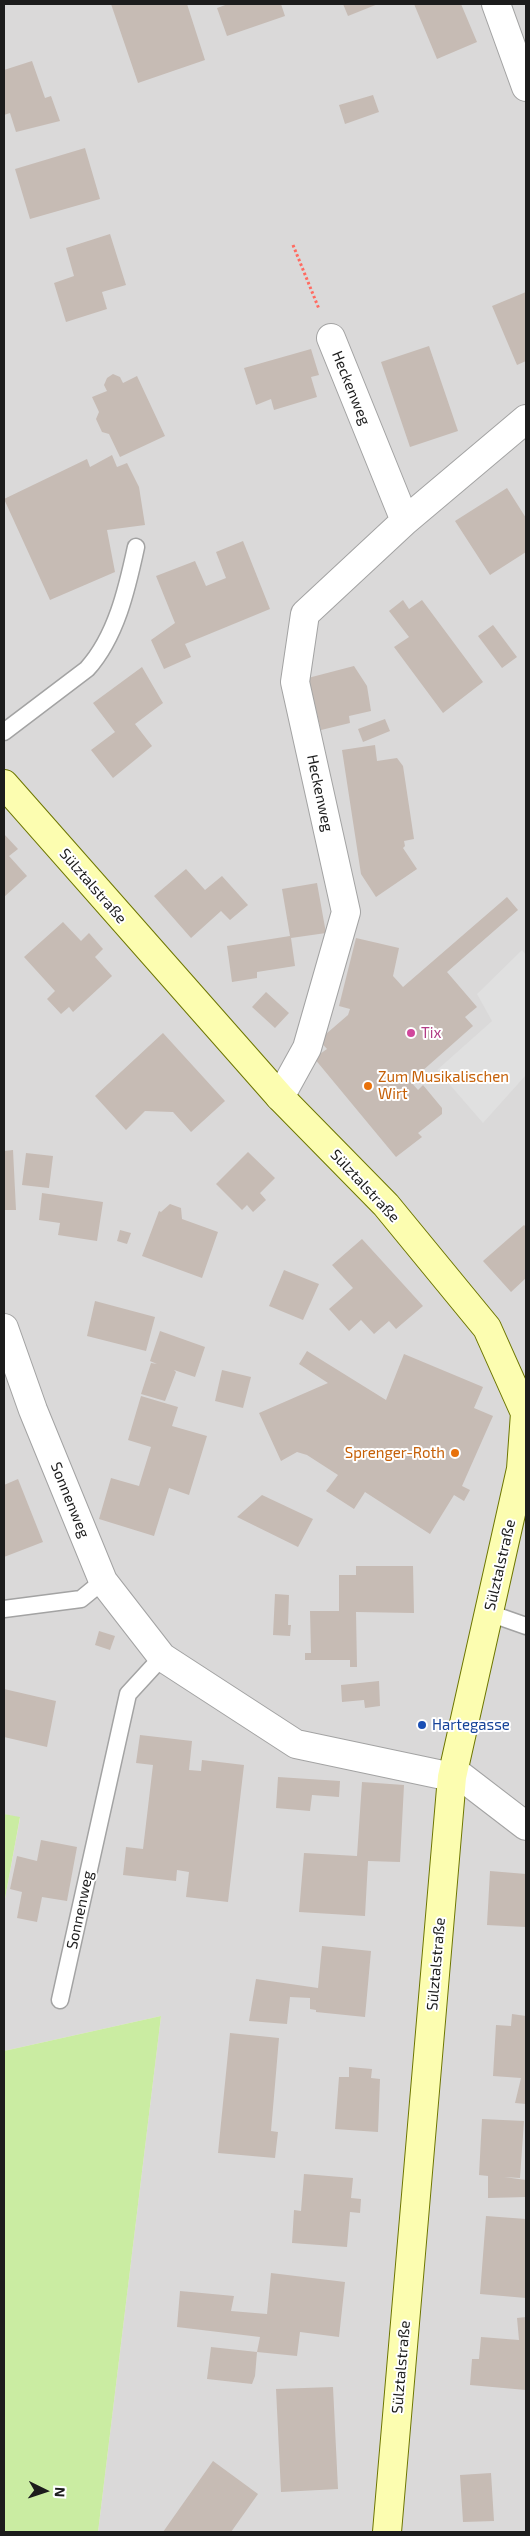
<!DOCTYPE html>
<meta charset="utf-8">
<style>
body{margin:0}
#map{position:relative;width:530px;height:2536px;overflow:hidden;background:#eee9e1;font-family:"Exo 2",sans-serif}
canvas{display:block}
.frame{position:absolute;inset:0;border:5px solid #1c1c1c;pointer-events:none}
.north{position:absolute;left:20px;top:2466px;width:50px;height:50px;-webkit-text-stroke:4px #fff;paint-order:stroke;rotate:94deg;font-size:14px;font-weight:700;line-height:20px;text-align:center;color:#1c1c1c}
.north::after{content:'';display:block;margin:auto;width:18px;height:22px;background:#1c1c1c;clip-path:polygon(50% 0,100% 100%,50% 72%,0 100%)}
</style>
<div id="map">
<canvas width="530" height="2536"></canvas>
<div class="frame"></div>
<div class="north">N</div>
</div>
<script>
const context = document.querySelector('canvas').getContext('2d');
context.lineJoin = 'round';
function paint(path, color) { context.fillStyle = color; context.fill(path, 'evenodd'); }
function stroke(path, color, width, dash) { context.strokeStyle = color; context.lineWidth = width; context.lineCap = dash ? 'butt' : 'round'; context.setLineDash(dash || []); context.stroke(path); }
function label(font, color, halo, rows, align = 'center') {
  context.font = font + ' "Exo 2",sans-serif'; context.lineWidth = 4; context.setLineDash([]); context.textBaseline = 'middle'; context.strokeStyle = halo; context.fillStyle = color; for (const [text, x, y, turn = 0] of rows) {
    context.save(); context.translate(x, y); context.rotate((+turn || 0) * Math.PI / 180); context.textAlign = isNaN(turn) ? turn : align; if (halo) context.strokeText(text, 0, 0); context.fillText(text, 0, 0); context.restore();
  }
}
const residential = new Path2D(`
 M4,4h522v2528h-428l63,-516 -157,35v-147l16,-86 -16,-4z`);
const grass = new Path2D(`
 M4,1814l16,3 -16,87z
 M161,2016l-63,516h-94v-481z`);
const parking = new Path2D(`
 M522,950l4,5v120l-43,48 -46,-53 55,-49 -15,-27z`);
const building = new Path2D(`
 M111,4h76l18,56 -67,23z
 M228,4h53l4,12 -58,20 -10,-28z
 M343,4h35l-30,12z
 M414,4h47l16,38 -40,17z
 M32,61l13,37 6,-2 9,25 -44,11 -6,-19 -6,2v-45z
 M373,95l6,17 -34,12 -6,-19z
 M85,148l15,51 -70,20 -15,-50z
 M110,234l16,51 -24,7 5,17 -41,13 -12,-39 20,-7 -8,-28z
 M526,292v69l-9,4 -25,-59z
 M429,346l29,85 -48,16 -29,-85z
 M311,349l8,26 -8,2 6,20 -43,13 -3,-11 -15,6 -12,-37z
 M113,374l7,3 3,6 14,-7 28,60 -45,21 -11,-23 -7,-2 -6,-13 3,-7 -7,-15 15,-6 -3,-6 3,-7z
 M112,455l5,12 10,-4 12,24 6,38 -38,5 8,42 -65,28 -46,-101 83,-40 3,8z
 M507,488l19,30v34l-36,23 -35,-54z
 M243,541l27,68 -85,35 6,13 -27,12 -13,-29 24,-17 -19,-47 39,-15 11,25 20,-8 -10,-26z
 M403,600l6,9 13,-9 61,82 -40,31 -49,-66 15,-10 -20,-26z
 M493,625l24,32 -15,11 -24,-32z
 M354,666l13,20 4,25 -22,5 1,7 -29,7 -13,-52z
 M142,667l21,36 -28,21 17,22 -39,32 -22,-28 24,-18 -22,-29z
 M385,719l5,12 -27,11 -5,-13z
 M375,745l2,16 20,-3 6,8 11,73 -10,2 1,5 -2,2 14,21 -41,28 -15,-23 -19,-124z
 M4,834l14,15 -9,7 18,20 -23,21z
 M186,869l19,21 17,-14 26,29 -18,15 -9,-9 -30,27 -37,-42z
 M317,883l9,50 -35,5 4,28 -38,6v6l-25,4 -5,-36 63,-10 -8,-47z
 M507,897l11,13 -71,62 30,35 -12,10 8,9 -52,46 4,4 -3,2 -3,-4 -9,7 8,9 5,-5 19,23v6l-24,19 4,4 -26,20 -82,-99 13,-9 -8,-9 29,-25 2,-6 -11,-3 17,-68 43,10 -6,28 10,11z
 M63,922l18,19 8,-8 14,16 -8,8 17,19 -39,36 -4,-5 -8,7 -14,-15 8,-8 -31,-34z
 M266,992l23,21 -14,15 -23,-21z
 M163,1033l62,68 -34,31 -18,-20 -28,-1 -19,19 -31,-34z
 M13,1150l3,60h-12v-59z
 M248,1152l27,26 -15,15 6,7 -13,12 -6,-7 -5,5 -26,-26z
 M26,1153l27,3 -4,32 -27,-3z
 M42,1193l61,9 -6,39 -39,-6 2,-12 -21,-3z
 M170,1204l11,4 1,11 36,13 -16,46 -60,-22 17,-45 2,1z
 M524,1225l2,2v51l-15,14 -28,-31z
 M120,1230l11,3 -4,11 -10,-3z
 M362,1239l61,67 -27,23 -7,-8 -15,13 -13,-14 -12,11 -20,-22 24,-21 -21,-23z
 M284,1270l35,14 -16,36 -34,-14z
 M95,1301l60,16 -9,34 -59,-15z
 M160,1331l45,16 -10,30 -21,-7 2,2 -11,29 -24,-7 10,-31 6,1 -7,-3z
 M307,1351l79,49 18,-46 79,33 -9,21 19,8 -31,70 8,4 -6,11 -10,-6 -24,39 -65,-42 -11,17 -28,-18 12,-16 -31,-20 -10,-3 -16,9 -22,-48 69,-30 -29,-19z
 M222,1370l29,7 -8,31 -28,-7z
 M141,1396l37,11 -6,19 35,10 -18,59 -20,-7 -15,48 -55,-17 12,-41 28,8 12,-39 -23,-7z
 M18,1479l25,63 -39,15v-72z
 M262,1495l51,24 -15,28 -61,-30z
 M356,1566h57l1,47 -58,-1 1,55h-7v-7h-45v-7h6l-1,-42h29v-36h17z
 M275,1594l14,1 -1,30h3l-1,11 -17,-1z
 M99,1631l16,5 -5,14 -15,-5z
 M379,1681l1,25 -15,2 -1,-8 -22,2 -1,-17z
 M4,1689l52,12 -9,46 -43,-10z
 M140,1735l52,6 -3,29 12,1 1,-11 42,5 -16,137 -42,-5 3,-25 -12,-2 -1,11 -53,-6 3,-28 17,2 10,-84 -17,-2z
 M278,1777l62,4 -1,16 -27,-2 -2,16 -34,-3z
 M362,1782l42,3 -4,77 -32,-1 -3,55 -66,-4 5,-59 53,3z
 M41,1840l36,7 -10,54 -25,-4 -5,25 -20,-4 5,-26 -12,-3 7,-33 20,5z
 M490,1871l36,3v53l-39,-2z
 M322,1946l49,5 -6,66 -49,-5v-2l-6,-1v-11l-20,-1 -3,27 -38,-3 7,-42 62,9z
 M512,2014l14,2v88l-11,-1 6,-25 -28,-2 3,-51 15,1z
 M230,2033l49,5 -8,93 7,1 -3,26 -57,-5z
 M349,2067l23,2 -1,9 9,1 -2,53 -43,-3 4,-52h10z
 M482,2119l42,2 -4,57 -16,-1 22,3v17l-38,1v-22l-9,-1z
 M304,2174l49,4 -2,20 10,1 -1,14 -10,-1 -3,35 -55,-4 2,-33 7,1z
 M486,2216l40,3v79l-46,-4z
 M271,2273l74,9 -6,55 -39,-5 -3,24 -40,-4 3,-15 -83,-10 3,-36 54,5 -3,15 36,3z
 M526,2317v73l-56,-5 2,-26h7l2,-22 38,3 -2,-22z
 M211,2347l46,5 -2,24 -3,8 -45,-5z
 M333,2387l5,102 -57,3 -5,-103z
 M213,2461l45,33 -27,38h-68z
 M491,2473l3,48 -31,1 -3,-47z`);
const path = new Path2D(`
 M293,245l26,64`);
const lane = new Path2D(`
 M4,732l83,-63c29,-32 40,-80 49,-122
 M4,1609l77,-10 22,-18
 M489,1613l37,13
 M60,2000l68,-306 34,-37`);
const street = new Path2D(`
 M496,4l30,83
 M331,338l74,183
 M280,1097l27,-49 39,-136 -51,-230 10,-68 100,-93 121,-102
 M4,1328l29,82 70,171 59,76 134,87 156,33
 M453,1770l73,56`);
const secondary = new Path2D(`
 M4,784l276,313 106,108 101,123 38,85 -4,56 -69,308 -65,755`);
const markers = [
 [411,1033,5,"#d1479c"],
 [368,1086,5,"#e8710a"],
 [455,1453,5,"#e8710a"],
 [422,1725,5,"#1a4fb4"]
];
const streetNames = [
 ["Heckenweg",351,388,68],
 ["Heckenweg",320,793,78],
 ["Sülztalstraße",93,886,49],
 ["Sülztalstraße",365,1186,47],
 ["Sonnenweg",70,1500,68],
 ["Sülztalstraße",500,1565,-77],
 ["Sonnenweg",80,1910,-78],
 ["Sülztalstraße",436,1964,-85],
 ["Sülztalstraße",401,2367,-85]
];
const hotelNames = [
 ["Tix",421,1033]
];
const foodNames = [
 ["Zum Musikalischen",378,1077],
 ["Wirt",378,1094],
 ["Sprenger-Roth",445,1453,"right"]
];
const transitNames = [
 ["Hartegasse",432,1725]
];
paint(residential, '#dad9d9');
paint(grass, '#caeca2');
paint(parking, '#e0e0e0');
paint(building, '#c6bbb4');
stroke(lane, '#a3a3a3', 19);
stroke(street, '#a3a3a3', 30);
stroke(secondary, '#6d7600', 30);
stroke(path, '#ff6b61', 3, [2.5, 2.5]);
stroke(lane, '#fff', 16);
stroke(street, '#fff', 28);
stroke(secondary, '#fcfdb0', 28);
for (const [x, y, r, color] of markers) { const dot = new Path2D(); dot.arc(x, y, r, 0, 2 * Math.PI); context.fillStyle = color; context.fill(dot); stroke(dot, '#fff', 2); }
label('15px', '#1c1c1c', '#fff', streetNames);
label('15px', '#b23c85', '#fff', hotelNames, 'left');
label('15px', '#c56008', '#fff', foodNames, 'left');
label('15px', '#164399', '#fff', transitNames, 'left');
</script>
